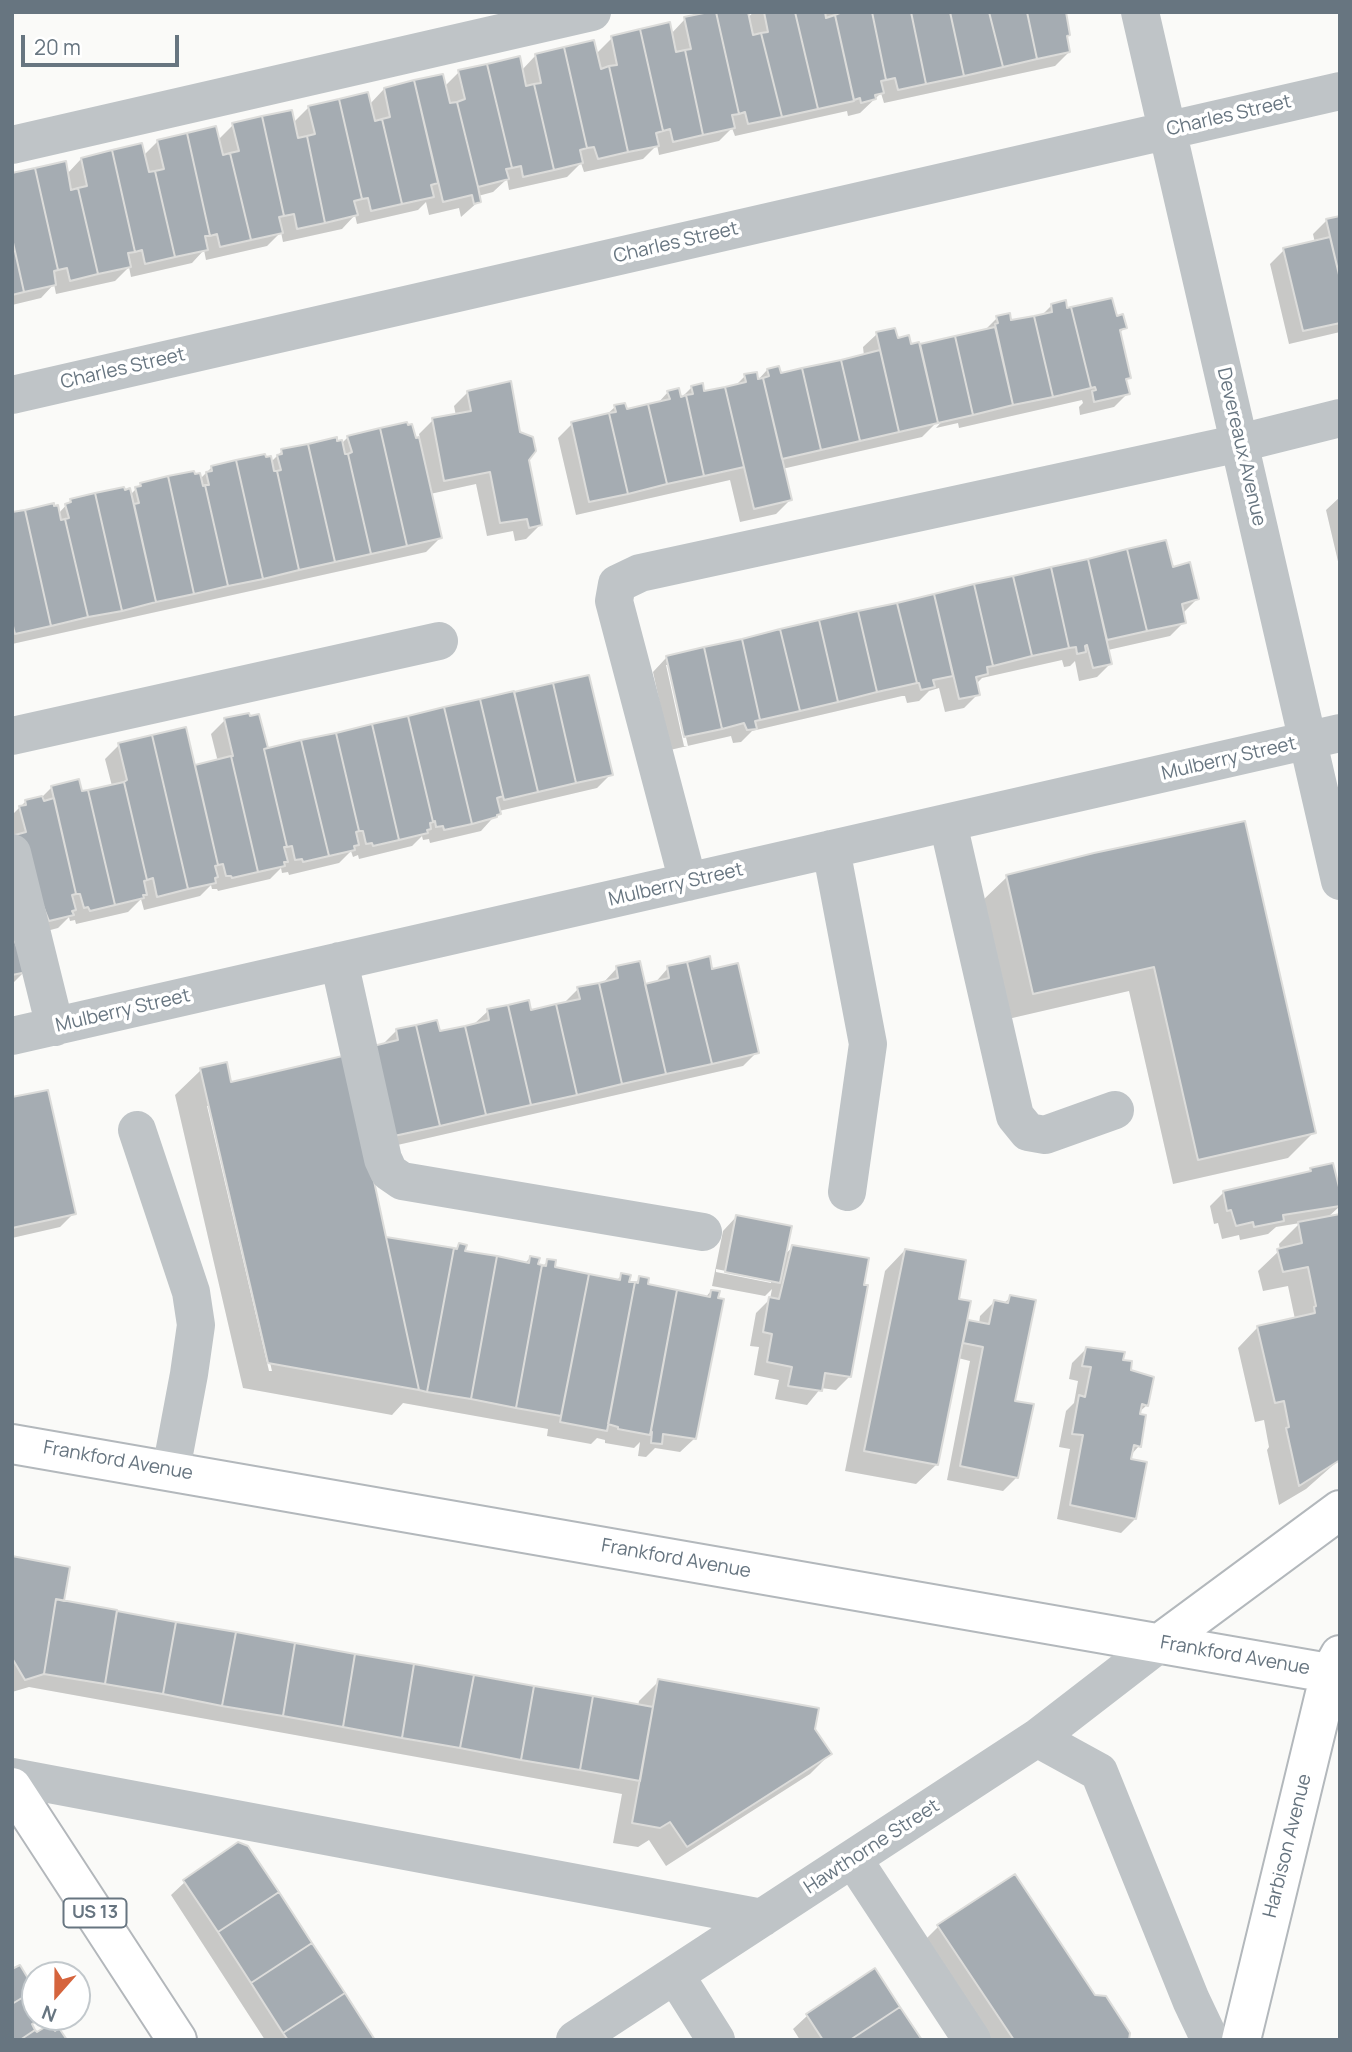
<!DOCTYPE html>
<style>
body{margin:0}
#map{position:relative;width:1352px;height:2052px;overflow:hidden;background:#fafaf8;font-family:Manrope,sans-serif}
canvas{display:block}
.frame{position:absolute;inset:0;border:14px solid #677580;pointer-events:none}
.north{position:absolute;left:21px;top:1961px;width:70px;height:70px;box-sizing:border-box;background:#fff;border:2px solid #c2c8cc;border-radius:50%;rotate:201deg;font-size:19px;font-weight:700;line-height:28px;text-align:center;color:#677580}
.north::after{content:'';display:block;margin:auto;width:24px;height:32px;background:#d5643d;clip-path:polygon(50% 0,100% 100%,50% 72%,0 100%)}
.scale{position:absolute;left:21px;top:35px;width:158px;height:32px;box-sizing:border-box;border:4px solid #677580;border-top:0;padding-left:9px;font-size:21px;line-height:24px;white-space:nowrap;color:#677580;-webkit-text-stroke:5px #fff;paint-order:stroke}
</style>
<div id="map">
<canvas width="1352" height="2052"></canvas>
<div class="frame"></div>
<div class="north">N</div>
<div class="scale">20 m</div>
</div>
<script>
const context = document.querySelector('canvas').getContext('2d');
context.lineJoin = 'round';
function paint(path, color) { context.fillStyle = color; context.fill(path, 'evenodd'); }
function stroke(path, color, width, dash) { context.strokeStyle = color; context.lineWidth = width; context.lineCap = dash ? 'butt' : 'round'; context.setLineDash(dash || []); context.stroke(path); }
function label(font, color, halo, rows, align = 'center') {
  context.font = font + ' Manrope,sans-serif'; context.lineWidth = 7; context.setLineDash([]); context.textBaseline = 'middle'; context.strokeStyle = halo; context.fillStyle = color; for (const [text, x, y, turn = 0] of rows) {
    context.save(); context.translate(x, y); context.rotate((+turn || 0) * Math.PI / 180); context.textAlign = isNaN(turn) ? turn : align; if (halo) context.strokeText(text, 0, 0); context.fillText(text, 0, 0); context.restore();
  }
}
const shadow = new Path2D(`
 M754,12h310l5,23 -3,2 3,15 -14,14 -171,37 -3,-10 -21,20 -12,3 -1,-5 -112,25 -3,-8 -13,13 -60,14 -2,-10 -14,14 -59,13 -3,-9 -14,14 -58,13 -2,-11 -14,13 -15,4 1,5 -18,16 -2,-9 -30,7 -3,-13 -8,8 -61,14 -2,-9 -13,14 -59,13 -2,-10 -14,14 -61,14 -2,-10 -12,13 -61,14 -2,-10 -14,14 -59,13 -2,-10 -13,14 -29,7v-130l55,-1 14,-15 62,-3 14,-14 60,-1 16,-16 60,-2 16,-16 60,-2 15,-16 58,-13 2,11 15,-15 62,-1 15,-16 60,-1 16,-16 59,-4 14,-15 62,-1z
 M1340,217v115l-51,12 -19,-80 14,-14 31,-7 -2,-9 14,-14z
 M1052,305l14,5 50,8 9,9 -6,7 10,44 -4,3 3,12 -14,14 -34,8 -1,-8 4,-4 -1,-3 -123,28 -1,-5 -22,5 9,-10 -2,-2 -21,21 -140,32 8,31 -14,14 -36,8 -10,-42 -154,35 -18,-77 14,-14 33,-8 10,-9 10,4 32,-7 11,-12 12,7 12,-12 11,6 32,-7 10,-10 12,5 10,-11 12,5 85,-19 -1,-9 14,-13 42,14 64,-16 14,-14 13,4 31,-6z
 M468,392l51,41 8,27 13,65 -14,14 -11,2 -2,-10 -26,5 -11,-52 -46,10 10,44 -14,14 -414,92v-129l46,-1 13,-14 59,-5 11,-11 58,-4 13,-13 59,-5 11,-11 54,-8 5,1 7,-7 72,1 -1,-4 14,-14 23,-4 -2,-10z
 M1340,497v73l-14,-60z
 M1165,542l6,27 26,30 -14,14 1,9 -14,14 -62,14 3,13 -14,14 -18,4 -4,-20 -5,5 -6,1 -2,-7 -80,18 -6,6 2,10 -14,14 -19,4 -6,-24 -10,3 -10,10 -12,2 -2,-7h-3l-150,35 -11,11 -8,1 -2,-7 -61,14 -17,-78 13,-14zM666,665h3l19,81h-4z
 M588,677l23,97 -14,14 -98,23 -18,20 -51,12 -1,-4 -6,1 -1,-4 -10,10 -53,13 -1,-4 -5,2 -2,-6 -12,12 -50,12 -1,-3 -6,1 -1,-5 -11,11 -52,12 -1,-2h-5l-1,-4 -11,11 -56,14 -3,-11 -13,13 -52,12 -1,-4 -5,1 -1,-4 -11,11 -23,6 -23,-55v-64l14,-14 16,-4 10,-10 28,6 32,-7 -7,-27 14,-14 75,22 24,-5 -7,-28 14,-14 33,-4 8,34z
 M1094,854l220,278 -26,26 -115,26 -44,-193 -121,28 -27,-117 26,-25z
 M12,936l13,35 -13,13z
 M617,968l27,18 10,-2 14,-16 43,3 46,81 -14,14 -363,83 3,-105 14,-14 42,3 34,-8 15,-14 42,1 34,-9 14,-14 25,-6z
 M201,1070l29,14 155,155 69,12 5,-6 4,7 61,12 6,-6 6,8 6,1 6,-6 5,8 63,12 6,-6 5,8 7,1 6,-6 6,8 59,12 6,-7 -17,148 -14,13 -25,-4 -9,9 -8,-1 2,-14 -6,6 -29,-5v-3l-8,-2 -6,6 -44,-8 1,-7 -145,-26 -11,12 -149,-27 -68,-293zM207,1106h3l62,265h-3z
 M12,1099l62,114 -14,14 -48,11z
 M1311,1170l29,36 -13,12 13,241 -34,30 -27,16 -12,-55 2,-3 -5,-27 -9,2 -17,-74 20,-21 37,-8 -7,-33 -25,5 -5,-20 22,-21 -1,-6 21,-21 -24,4 -8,7 -28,6 -1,-5 -17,4 -4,-16 -4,1 -4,-18 14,-14 83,-18z
 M736,1217l48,38 9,-8 69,39 -12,90 -14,14 -15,-2 -14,17 -32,-6 4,-19 -25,-5 5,-28 -9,-1 6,-33 14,-14 2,-10 -7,7 -53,-10 11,-55zM716,1269l55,11v3l-55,-11z
 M905,1250l52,50 7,26 5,-4 10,2 1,-8 14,-14 10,1 7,-6 6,180 -14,14 -56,-11 23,-119 -12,-3 -21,106 -21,20 -71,-13 40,-200z
 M1086,1349l35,12 26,44 -11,10 3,31 -9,10 5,63 -14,14 -64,-14 13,-70 -11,-2 7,-36 8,-8 4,-22 -9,-2 3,-16z
 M12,1558l50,45 576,103 1,-5 20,-20 154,48 17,25 -20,20 -144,92 -17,-26 -11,7 -25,-4 9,-49 -593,-107 -17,5z
 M185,1882l188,158h-108l-94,-145z
 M939,1926l155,70 32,44h-146l-62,-93z
 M874,1971l46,69h-120l-7,-11 14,-13z`);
const building = new Path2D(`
 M709,12h7l23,102 -7,1 3,13 -32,7 -18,-85 6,-1 -7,-32z
 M716,12h32l5,23 8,-2 21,84 -34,7 -3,-12 -6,2z
 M764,12h31l23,97 -36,8 -21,-84 7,-1z
 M795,12h30l1,6 9,-3 19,86 -36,8z
 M842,12h30l14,68 -5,1 3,12 -9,2 1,4 -15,4 -1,-5 -6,2 -19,-85z
 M872,12h39l15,72 -28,6 -3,-12 -9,2z
 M911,12h39l14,64 -38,8z
 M950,12h39l14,55 -39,9z
 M989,12h38l10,47 -34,8z
 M1027,12h39l4,23 -3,1 3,16 -33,7z
 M670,22l6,30 9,-2 18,85 -30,7 -3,-13 -7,2 -23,-102z
 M640,29l23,102 -7,2 3,13 -31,6 -19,-86 8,-1 -6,-29z
 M594,40l7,29 8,-3 19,86 -30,7 -4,-12 -7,1 -23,-101z
 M564,47l23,101 -7,2 3,13 -29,7 -20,-86 7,-1 -6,-29z
 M520,56l6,30 8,-2 20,86 -31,7 -2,-11 -9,2 -25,-104z
 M487,64l25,104 -6,1 3,10 -31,8 -21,-85 8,-3 -7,-29z
 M443,74l7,29 7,-1 21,85 3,15 -7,2 -2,-9 -29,7 -29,-122z
 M414,80l24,103 -7,2 3,12 -32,7 -20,-85 8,-2 -6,-29z
 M368,92l7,29 7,-2 20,85 -31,7 -3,-13 -6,1 -23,-100z
 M339,99l23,100 -8,2 4,14 -33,8 -18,-87 8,-2 -7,-28z
 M292,110l6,28 9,-2 18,87 -28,6 -3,-15 -10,2 -22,-100z
 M262,116l22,100 -5,1 4,16 -32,7 -21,-87 9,-2 -7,-28z
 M216,126l7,29 7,-2 21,87 -31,7 -3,-13 -7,2 -23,-103z
 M187,133l23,103h-5l3,14 -33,7 -20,-86 9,-2 -7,-29z
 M142,143l7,29 6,-1 20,86 -30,7 -3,-14 -7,2 -23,-102z
 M112,150l23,102 -7,1 3,14 -33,7 -20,-86 9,-2 -6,-28z
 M66,161l5,29 7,-2 20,86 -28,7 -3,-13 -9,2 -23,-102z
 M35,168l23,102 -4,1 2,14 -32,7 -12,-54v-65z
 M1340,216v63l-14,-60z
 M1330,237l10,42v44l-37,8 -20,-83z
 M12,238l12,54 -12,3z
 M1112,298l5,18 6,-2 4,14 -7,2 11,48 -5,1 4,15 -36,8 -2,-11 4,-1 -1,-3 -4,1 -20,-81z
 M1066,300l1,8 4,-1 20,81 -38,9 -19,-81 18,-4 -1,-8z
 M1010,313l1,7 23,-4 19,81 -40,8 -18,-81 3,-1 -2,-7z
 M995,327l18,78 -40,10 -18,-79z
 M895,328l3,10 11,-3 2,9 8,-2 19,81 -39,9 -23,-100z
 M955,336l18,79 -35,8 -18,-79z
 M880,350l19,82 -39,9 -19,-81z
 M841,360l19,81 -39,9 -19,-82z
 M779,366l2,7 21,-5 19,82 -39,9 -19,-81 6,-2 -2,-7z
 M757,372l1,7 5,-1 29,122 -38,9 -29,-122 21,-5 -2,-8z
 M511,381l9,51 13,5 3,14 -7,9 13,65 -13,3 -2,-9 -27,4 -10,-51 -46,9 -12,-63 39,-7 -4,-20z
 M703,383l1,8 21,-4 19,80 -40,9 -18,-81 7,-1 -2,-8z
 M679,388l2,9 5,-2 18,81 -37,8 -19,-80 22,-5 -3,-8z
 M625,403l2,6 21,-5 19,80 -39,10 -19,-81 7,-1 -2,-7z
 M609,413l19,81 -39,8 -18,-80z
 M407,422l1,3 4,-1 4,14 3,-1 23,101 -35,8 -27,-118z
 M380,428l27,118 -36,8 -23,-100 4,-2 -5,-16z
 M337,437v4l5,-1 3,14h3l23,100 -36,8 -27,-118z
 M308,444l27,118 -36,8 -22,-99 4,-1 -4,-15 5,-1 -1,-5z
 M265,454l1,3 5,-1 3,15h3l22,99 -36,9 -27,-119z
 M236,460l27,119 -35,7 -23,-101h4l-3,-13 6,-1 -1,-5z
 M194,471l1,3 5,-1 3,13 2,-1 23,101 -34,8 -26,-118z
 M168,476l26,118 -38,8 -22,-98 5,-1 -4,-16 6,-1 -1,-3z
 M124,487l1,3 5,-2 26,114 -34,9 -27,-118z
 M95,493l27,118 -34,6 -23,-98 4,-1 -4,-14 6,-2 -1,-3z
 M54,503v3l4,-1 3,15 4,-1 23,98 -37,9 -26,-116z
 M25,510l26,116 -36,8 -3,-12v-110z
 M1166,540l7,27 17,-5 9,37 -17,5 4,19 -39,8 -20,-82z
 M1127,549l20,82 -40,9 -19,-81z
 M1088,559l24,105 -19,4 -6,-23 -2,1 1,6 -9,2 -1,-7 -7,1 -18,-81z
 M1051,567l18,81 -37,8 -19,-80z
 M1013,576l19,80 -39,10 -19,-82z
 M974,584l19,82 -6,1 1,7 -12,3 4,18 -21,4 -25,-105z
 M934,594l19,82 -20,4 2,7 -14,3 -2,-7h-2l-20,-80z
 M897,603l20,80 -40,9 -19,-81z
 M858,611l19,81 -39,10 -19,-82z
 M819,620l19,82 -38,9 -20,-82z
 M780,629l20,82 -40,9 -18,-81z
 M742,639l18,81 -5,1 2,8 -10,1 -3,-7 -22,6 -18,-82z
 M704,647l18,82 -38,8 -18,-81z
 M589,675l24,100 -37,8 -23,-100z
 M553,683l23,100 -38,9 -24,-100z
 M514,691l24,101 -34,8 -24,-101z
 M480,699l23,97 -6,2 4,16 -4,1v2l-25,7 -28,-117z
 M444,707l28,117 -28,6 -1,-4 -7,1 -1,-6 -2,1 -25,-106z
 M249,713l1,3 9,-2 9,34 -4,1 23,98h-3l4,15h-4l1,4 -27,6 -27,-116h2l-9,-38z
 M408,716l25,106 -3,1 1,6 -4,1 1,3 -29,7 -27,-116z
 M372,724l27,116 -26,6 -1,-3 -6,1 -3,-13h-4l-23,-98z
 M186,727l32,138 -3,1 3,11 -3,1 1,5 -28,6 -36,-154z
 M336,733l23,98 -3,1 3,13 -5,1 1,4 -26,6 -28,-116z
 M152,735l36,154 -31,8 -4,-19 -6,2 -23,-98 3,-2 -9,-37z
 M301,740l28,116 -26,6 -1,-3 -7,1 -3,-14 -5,1 -23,-98z
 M231,756l27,116 -26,6 -1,-2h-5l-3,-12 -5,1 -23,-100z
 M79,779l3,12 6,-1 27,115 -25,6 -2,-4 -4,1 -4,-14h-4l-25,-108z
 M124,782l23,98 -3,1 3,14h-4l1,3 -29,7 -27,-115z
 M42,796l2,5 10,-3 22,96 -4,1 4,15 -4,1 2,4 -25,6 -34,-86 11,-3 -7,-26 7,-1 -1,-5z
 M1245,821l71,312 -118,27 -44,-193 -121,27 -27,-119 88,-22z
 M12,934l15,38 -15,3z
 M710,956l2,13 26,-6 21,90 -47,11 -25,-102z
 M640,961l26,113 -44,10 -23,-101 19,-5 -2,-12z
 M687,962l25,102 -46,10 -21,-90 24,-6 -2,-12z
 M599,983l23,101 -45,11 -21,-91 24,-5 -3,-12z
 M529,1000l2,10 25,-6 21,91 -46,10 -23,-100z
 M508,1005l23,100 -45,10 -21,-89 24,-6 -2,-11z
 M437,1020l3,11 25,-5 21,89 -46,11 -24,-101z
 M416,1025l24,101 -46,10 -21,-90 25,-6 -2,-11z
 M347,1055l39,182 33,153 -151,-27 -68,-295 27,-6 4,20z
 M48,1090l28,124 -64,14v-131z
 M1333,1163l7,28v15l-57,9 1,6 -30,6 -1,-5 -17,4 -5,-16 -4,1 -4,-20 88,-20 -1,-3z
 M1340,1214v246l-41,26 -13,-58 3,-1 -5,-26 -9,2 -18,-77 58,-13 -1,-6 2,-1 -8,-39 -25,5 -6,-23 25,-6 -4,-21z
 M736,1215l56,11 -12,57 -55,-11z
 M386,1237l68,11 -27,144 -8,-2z
 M459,1243l8,2 -2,6 32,5 -26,143 -44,-7 27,-144 3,1z
 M792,1245l77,13 -5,27h4l-17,92 -26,-4 -3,18 -34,-5 4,-19 -25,-5 5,-28 -9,-2 6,-35 10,2z
 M905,1249l61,11 -7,39 12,2 -33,164 -74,-14z
 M497,1256l32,7 1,-7 10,2 -2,6 4,1 -26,143 -45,-9z
 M547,1259l9,1 -1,7 34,7 -28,142 -45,-8 26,-143 4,1z
 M621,1273l10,2 -2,7h6l-28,149 -47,-9 29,-148 31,6z
 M639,1276l10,2 -1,6 29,6 -27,145 -32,-6v-2l-10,-3 27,-142 3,1z
 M677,1290l33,7 1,-7 9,1 -2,7 6,1 -28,140 -33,-5 -1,10 -11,-1 1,-11 -1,-1z
 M1010,1295l26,5 -21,101 19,3 -16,74 -58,-12 23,-119 -20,-4 5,-23 21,4 5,-24 14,3z
 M1086,1347l39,5 -2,8 9,1 -1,9 23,7 -6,29 -6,-2 -2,10 6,1 -5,32 -7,-2 -3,14 16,3 -11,57 -66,-14 13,-70 -11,-1 7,-39 6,2 6,-30 -9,-1z
 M12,1556l58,11 -6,34 -8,-2 -12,75 -19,6 -13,-22z
 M56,1599l61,11 -12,74 -61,-10z
 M117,1611l59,11 -13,72 -58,-10z
 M176,1622l60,10 -14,74 -59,-12z
 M236,1632l59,11 -12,73 -61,-10z
 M295,1643l60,11 -12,73 -60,-11z
 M355,1654l59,10 -12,74 -59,-11z
 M414,1664l60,11 -14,73 -58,-10z
 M474,1675l60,11 -13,74 -61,-12z
 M658,1679l161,29 -4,21 17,25 -145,93 -17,-25 -10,6 -28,-5z
 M534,1686l59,10 -13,74 -59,-10z
 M593,1696l60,11 -13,74 -60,-11z
 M238,1842l10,4 31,46 -61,40 -35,-52z
 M1015,1874l80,121 11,1 24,37 -1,7h-115l-77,-115z
 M279,1892l33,51 -61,40 -33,-51z
 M312,1943l33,50 -62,40 -32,-50z
 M20,1965l15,25 -23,14v-35z
 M875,1968l25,39 -50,33h-27l-17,-26z
 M35,1990v27h8l-11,7 3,6 -15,10h-8v-36z
 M345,1993l30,47h-87l-5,-7z
 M900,2007l22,33h-72z
 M50,2024l5,7 4,-3 8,12h-47l15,-10 2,2z`);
const minor = new Path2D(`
 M1140,12l200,869
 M12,145l580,-133
 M12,395l1328,-304
 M12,736l427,-95
 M948,823l67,293 13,16 17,3 70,-25
 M831,849l37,195 -21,148
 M12,853l43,174
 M688,882l-74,-281 3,-17 23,-11 600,-130 100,-25
 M339,961l44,198 6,13 13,9 301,51
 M12,1036l1328,-303
 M137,1130l54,162 5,33 -7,49 -18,96
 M1037,1738l62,34 92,228 19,40
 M12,1777l750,141
 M853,1859l119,181
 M675,1975l41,65
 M575,2040l462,-302 123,-95`);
const major = new Path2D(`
 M12,1444l1328,231
 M1160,1643l180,-133
 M1241,2040l89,-367 10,-18`);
const highway = new Path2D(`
 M12,1787l165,253`);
const shields = [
 [95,1913,63]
];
const shieldNames = [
 ["US 13",95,1913]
];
const streetNames = [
 ["Charles Street",1229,116,-13],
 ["Charles Street",676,243,-13],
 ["Charles Street",123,369,-13],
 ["Devereaux Avenue",1241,447,77],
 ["Mulberry Street",1229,759,-13],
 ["Mulberry Street",676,885,-13],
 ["Mulberry Street",123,1011,-13],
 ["Frankford Avenue",118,1461,10],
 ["Frankford Avenue",676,1559,10],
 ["Frankford Avenue",1235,1656,10],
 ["Harbison Avenue",1288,1846,-76],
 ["Hawthorne Street",872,1847,-33]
];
paint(shadow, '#0003');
paint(building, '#a5acb2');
stroke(building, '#dcdcda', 2);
stroke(major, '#b3b8bc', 42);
stroke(highway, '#b3b7bb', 42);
stroke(minor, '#bfc4c7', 38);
stroke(major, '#fff', 38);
stroke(highway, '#fff', 38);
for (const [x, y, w] of shields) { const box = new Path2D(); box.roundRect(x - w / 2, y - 14.5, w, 29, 5); context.fillStyle = '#fff'; context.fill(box); stroke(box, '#677580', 2); }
label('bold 18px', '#677580', null, shieldNames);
label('19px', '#677580', '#fff', streetNames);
</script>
